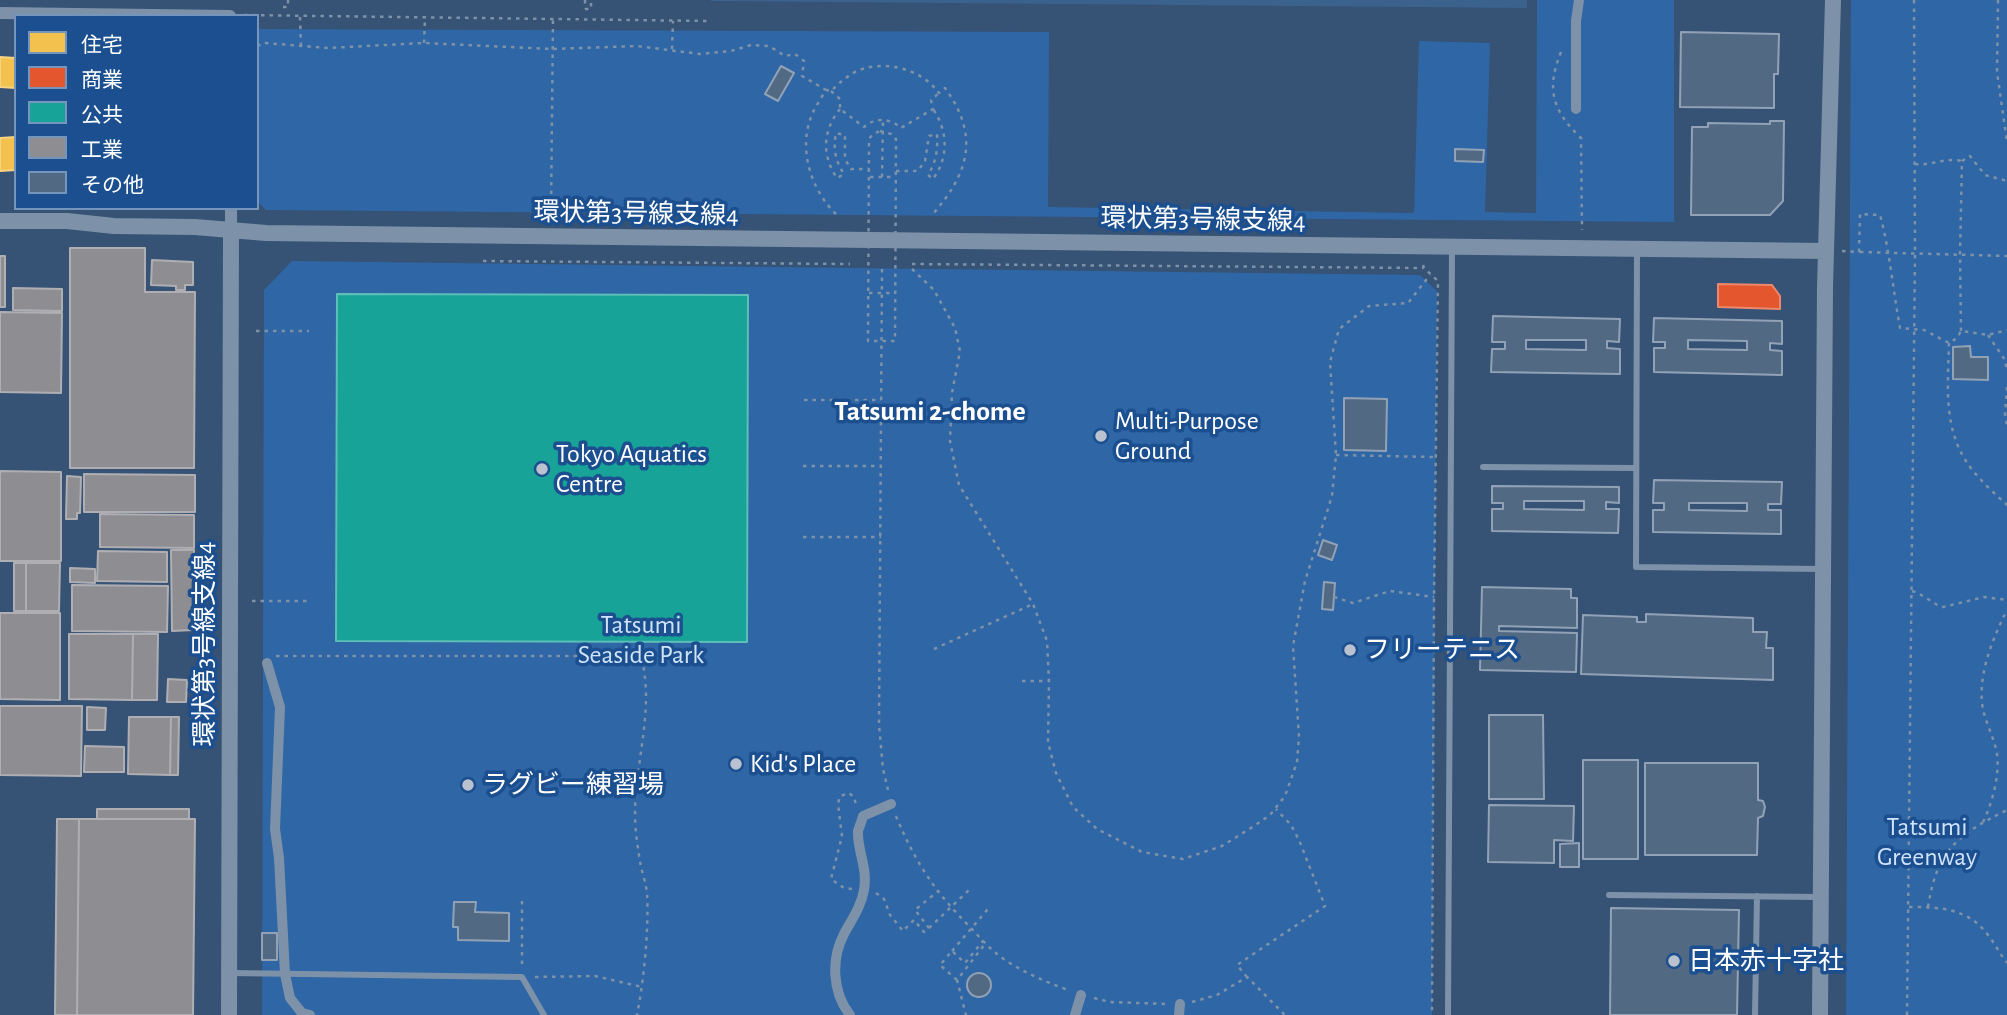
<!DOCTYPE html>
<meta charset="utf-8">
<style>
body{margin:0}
#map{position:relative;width:2007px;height:1015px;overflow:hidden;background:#365274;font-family:"Alegreya Sans","Noto Sans JP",sans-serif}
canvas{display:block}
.legend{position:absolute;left:14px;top:14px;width:245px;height:196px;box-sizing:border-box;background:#1b4f8f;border:2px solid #7695bc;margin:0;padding:9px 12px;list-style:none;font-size:21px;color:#fff}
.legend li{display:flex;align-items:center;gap:14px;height:35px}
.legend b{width:35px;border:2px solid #7695bc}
</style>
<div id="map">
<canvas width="2007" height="1015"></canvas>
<ul class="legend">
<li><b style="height:19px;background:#f2c14e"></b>住宅</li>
<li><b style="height:19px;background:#e4572e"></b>商業</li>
<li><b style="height:19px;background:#17a398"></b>公共</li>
<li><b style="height:19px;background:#8d8d92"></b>工業</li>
<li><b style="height:19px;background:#526984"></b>その他</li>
</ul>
</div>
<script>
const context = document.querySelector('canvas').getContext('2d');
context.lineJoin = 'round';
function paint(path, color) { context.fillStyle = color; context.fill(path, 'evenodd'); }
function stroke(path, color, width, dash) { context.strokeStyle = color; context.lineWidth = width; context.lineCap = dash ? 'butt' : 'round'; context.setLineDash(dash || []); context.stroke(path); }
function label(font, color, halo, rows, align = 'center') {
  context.font = font + ' "Alegreya Sans","Noto Sans JP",sans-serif'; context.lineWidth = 7; context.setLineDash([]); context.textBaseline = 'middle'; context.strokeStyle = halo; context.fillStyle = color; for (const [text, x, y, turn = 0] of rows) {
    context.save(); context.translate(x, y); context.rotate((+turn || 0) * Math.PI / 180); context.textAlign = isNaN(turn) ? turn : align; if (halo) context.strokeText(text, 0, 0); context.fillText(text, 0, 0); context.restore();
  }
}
const green = new Path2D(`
 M1537,0h137v222l-1408,-12 -9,-9v-172l792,3 -1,175 366,6 5,-172 71,2 -5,169 51,1z
 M1851,0h156v1015h-161z
 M292,261l1128,14 17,16 -5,724h-1170l2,-725z`);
const water = new Path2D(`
 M711,0h816v8l-816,-7z`);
const homes = new Path2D(`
 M0,57l16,1v30l-16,-1z
 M16,137v33l-16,1v-33z`);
const shops = new Path2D(`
 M1718,284l54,1 8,11v13l-62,-2z`);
const public = new Path2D(`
 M337,294l411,1 -1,347 -411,-1z`);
const industry = new Path2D(`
 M70,248h75v44h50l-1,176h-124z
 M0,256h5v51h-5z
 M152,260l41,2v23h-8v5h-9v-4l-25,-1z
 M13,288l49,1v22l-49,-1z
 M0,312l62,1 -1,80 -61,-1z
 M0,471l61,1v89h-61z
 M84,474l111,1v37h-111z
 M67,476l14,1 -1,36h-3v6h-11z
 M100,514l94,1v33l-94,-1z
 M171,550h23v80l-22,1z
 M98,551l69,1v30l-70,-1z
 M14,563h12v48h-12z
 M26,563h34l-1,48h-33z
 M70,568l25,1v14l-25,-1z
 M72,585l96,1 -1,46 -95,-1z
 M0,613h60v87l-60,-1z
 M69,634h64l-1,66 -63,-1z
 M133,634h25l-1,66h-25z
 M168,679l19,1 -1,22h-19z
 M0,706h82l-1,70 -81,-1z
 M87,707l19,1 -1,22h-18z
 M129,717h42l-1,58 -42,-1z
 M171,717h8l-1,58h-8z
 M85,746l39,1v25h-40z
 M97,809h92v10h-92z
 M57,819h22l-2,196h-22z
 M79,819h116l-2,196h-116z`);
const building = new Path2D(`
 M1681,32l98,2 -1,40h-4v34l-94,-1z
 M781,66l13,7 -16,28 -13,-7z
 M1770,121h14l-1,80 -13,14h-79l1,-88h16v-4l62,1z
 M1455,149l29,1 -1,12 -28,-1z
 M1493,316l127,3 -1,23 -12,-1v7l13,1v25l-129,-2 1,-23h13v-7h-13zM1526,340h60v10l-60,-1z
 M1654,318l128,3v23l-12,-1v7l12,1v24l-128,-3v-24h11v-6h-12zM1688,340l59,1v9l-59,-1z
 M1970,346l1,11h17v23l-35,-1v-32z
 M1344,398l43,1 -1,52 -42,-1z
 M1654,480l128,2 -1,22h-13v6h13v24l-128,-2v-22h11v-7h-11zM1689,503h58v8l-58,-1z
 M1492,486l127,1v16l-13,-1v7h13l-1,24 -126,-2v-22h11v-6h-11zM1524,501h60v9l-60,-1z
 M1323,540l14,5 -5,15 -14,-5z
 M1324,582l11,1 -2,27 -11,-1z
 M1482,587l89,2v9h6v30l-78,-2v5l78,2 -1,39 -96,-2z
 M1646,614l107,4v14h14l-1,16h7v32l-192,-6 2,-59 54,2v5h9z
 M1489,715h54l1,84h-55z
 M1583,760h55v99h-55z
 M1645,763h113v37l5,1 2,6 -2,9 -5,2 -1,37h-112z
 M1489,805l85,1 -1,35 -19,-1v23l-66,-1z
 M1579,843v24h-19v-23z
 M454,902h22l-1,10 34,1v28l-51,-1v-13h-5z
 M1611,908l128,2 -2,105h-127z
 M262,933h15v27h-15z
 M967 985a12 12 0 1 1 24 0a12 12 0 1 1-24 0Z`);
const path = new Path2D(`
 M585,0v9
 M1998,0l-1,72 10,70
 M283,7h5v-7
 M585,9h6v-9
 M244,15l464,6
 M300,17l1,29
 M424,43l1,-25
 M257,46l8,-3 63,5 96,-5 128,6 85,-3 63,8 31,-3 20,-6 18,1 16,10 10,-2 9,7 -2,15 24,14
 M672,49l1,-28
 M1561,52c-15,37 -9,58 20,86l1,92
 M831,91l9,8v10l24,18c11,-10 26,-9 37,1l32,-19 -2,-9 8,-7
 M840,109c-17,21 -19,46 -3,69l7,-4c-9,-14 -11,-25 -8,-41l9,2v24l6,10h19
 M880,131l11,3 5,5 -1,202h-27l1,-202 4,-5z
 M1915,164c16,2 31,-7 47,-3
 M896,171h22l7,-10 4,-25 8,-2c1,16 -1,28 -9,41l5,4c16,-22 15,-48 0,-70
 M870,177h24
 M882,177l1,-56
 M551,211l2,-191
 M836,214c-24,-23 -37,-62 -26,-94 3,-10 10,-20 16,-30l5,1c7,-7 14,-13 22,-18 28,-15 68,-5 86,20l6,-5c35,48 24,85 -13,127
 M1842,251l17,1 1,-38 20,1c10,37 13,75 20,113l24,2 25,13 8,-5 4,-7 27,4 19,-5
 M1860,252l147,4
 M483,261l367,3
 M912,264l511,4
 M1423,265l1,3 14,13 -4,316 -2,418
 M882,269l-3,456 4,44 5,21
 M912,269l22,21 21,38 5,23 -8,42 -2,48 9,44 74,119 14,37 2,40 -1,61 8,31 17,34 24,22 45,23 41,7 39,-13 32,-20 16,-11 15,-19 12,-34 2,-25 -6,-91 12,-65 27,-85 4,-41 -6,-93 9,-33 30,-23 39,-3 22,-28
 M869,293h26
 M256,331h53
 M1961,331l-1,-76 2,-94 8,-5 15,19 22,6
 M1988,335l17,25 2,11
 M1949,343c-1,39 -6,83 17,118 10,16 27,31 41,44
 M2007,387l-2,27 2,12
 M804,400h77
 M1336,455l98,2
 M803,466h78
 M803,537h78
 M1912,591c13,4 22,14 31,16l41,-10 23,3
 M1334,597l19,6 37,-12 44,6
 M252,601h56
 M934,649l99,-45
 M276,656h356l10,4c12,52 -7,102 -7,154 0,17 3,36 6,53 2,8 5,17 6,26 2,36 -3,87 -10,122
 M1022,681h27
 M896,816c19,46 39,76 74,111 11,12 22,24 35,33 20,13 41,22 63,30
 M1983,822c9,-18 17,-47 14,-68 -3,-18 -13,-33 -15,-51 -3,-32 11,-65 25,-93
 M852,889l-8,-1 -13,-9 11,-43 -4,-32 2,-8 9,-3 5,4 2,8
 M876,893l8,6 6,16 13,16 11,-11 10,12 5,-4 -14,-18 22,-18
 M522,901v64
 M1909,907c31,0 59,1 79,28 7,9 12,19 19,28
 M1928,907c9,-57 29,-72 79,-97
 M929,928l40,-38
 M952,951l36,-42
 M535,977l60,-1 47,11
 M1247,977l-10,-12 88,-59 -26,-66 -8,-15 -15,-16
 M957,980l-17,-15 12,-14 13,12 18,-22 2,3 -28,36 9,35
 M1094,998l16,4 58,2
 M1192,1002l25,-7 30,-18 38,38
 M1907,1015l8,-761 -1,-254`);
const service = new Path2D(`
 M1637,250l-1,317 186,2
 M1483,467l153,1
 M1609,895l211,2
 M229,973l293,4 22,38
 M1448,1015l4,-766
 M1755,1015l2,-119`);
const pedestrian = new Path2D(`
 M1576,109v-88l3,-21
 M267,663l13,44 -5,122 4,29 6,116 5,24 12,15 8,2
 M850,1015c-18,-23 -19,-56 -6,-81 8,-15 17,-27 20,-44 4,-23 -7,-39 -6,-59 1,-4 4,-10 5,-15l28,-12
 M1075,1015l6,-20
 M1179,1015l1,-11`);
const minor = new Path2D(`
 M0,13l230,3
 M231,231v-23`);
const tertiary = new Path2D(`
 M0,221h67l47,5 81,1 71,6 1560,18
 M229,1015l2,-784
 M1820,1015l5,-728 8,-287`);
const markers = [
 [1101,436,7,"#b9c2ce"],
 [542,469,7,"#b9c2ce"],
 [1350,650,7,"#b9c2ce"],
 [736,764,7,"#b9c2ce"],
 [468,785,7,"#b9c2ce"],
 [1674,961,7,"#b9c2ce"]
];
const streetNames = [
 ["環状第3号線支線4",636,214,1],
 ["環状第3号線支線4",1203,220,1],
 ["環状第3号線支線4",205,644,-90]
];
const poiNames = [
 ["Multi-Purpose",1115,421],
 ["Ground",1115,451],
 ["Tokyo Aquatics",556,454],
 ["Centre",556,484],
 ["フリーテニス",1364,650],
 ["Kid's Place",750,764],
 ["ラグビー練習場",482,785],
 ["日本赤十字社",1688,961]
];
const parkNames = [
 ["Tatsumi",641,625],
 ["Seaside Park",641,655],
 ["Tatsumi",1927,827],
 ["Greenway",1927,857]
];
const neighbourhoodNames = [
 ["Tatsumi 2-chome",930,412]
];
paint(green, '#2f66a5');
paint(water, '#3b618d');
paint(homes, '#f2c14e');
stroke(homes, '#f6d483', 2);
paint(shops, '#e4572e');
stroke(shops, '#ec896d', 2);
paint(public, '#17a398');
stroke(public, '#5dbfb7', 2);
paint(industry, '#8d8d92');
stroke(industry, '#afafb3', 2);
paint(building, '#526984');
stroke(building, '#92a2b6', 2);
stroke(path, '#7d92a8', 2.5, [3.5, 5]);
stroke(service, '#7d92a8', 6);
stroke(pedestrian, '#7d92a8', 10);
stroke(minor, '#7d92a8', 12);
stroke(tertiary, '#7d92a8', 16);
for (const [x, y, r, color] of markers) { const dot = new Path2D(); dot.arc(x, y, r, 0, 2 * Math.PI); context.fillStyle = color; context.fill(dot); stroke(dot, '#1b4f8f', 2.5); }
label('26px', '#fff', '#1b4f8f', streetNames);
label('26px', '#fff', '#1b4f8f', poiNames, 'left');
label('26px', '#cfe3fa', '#1b4f8f', parkNames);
label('bold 28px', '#fff', '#1b4f8f', neighbourhoodNames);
</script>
